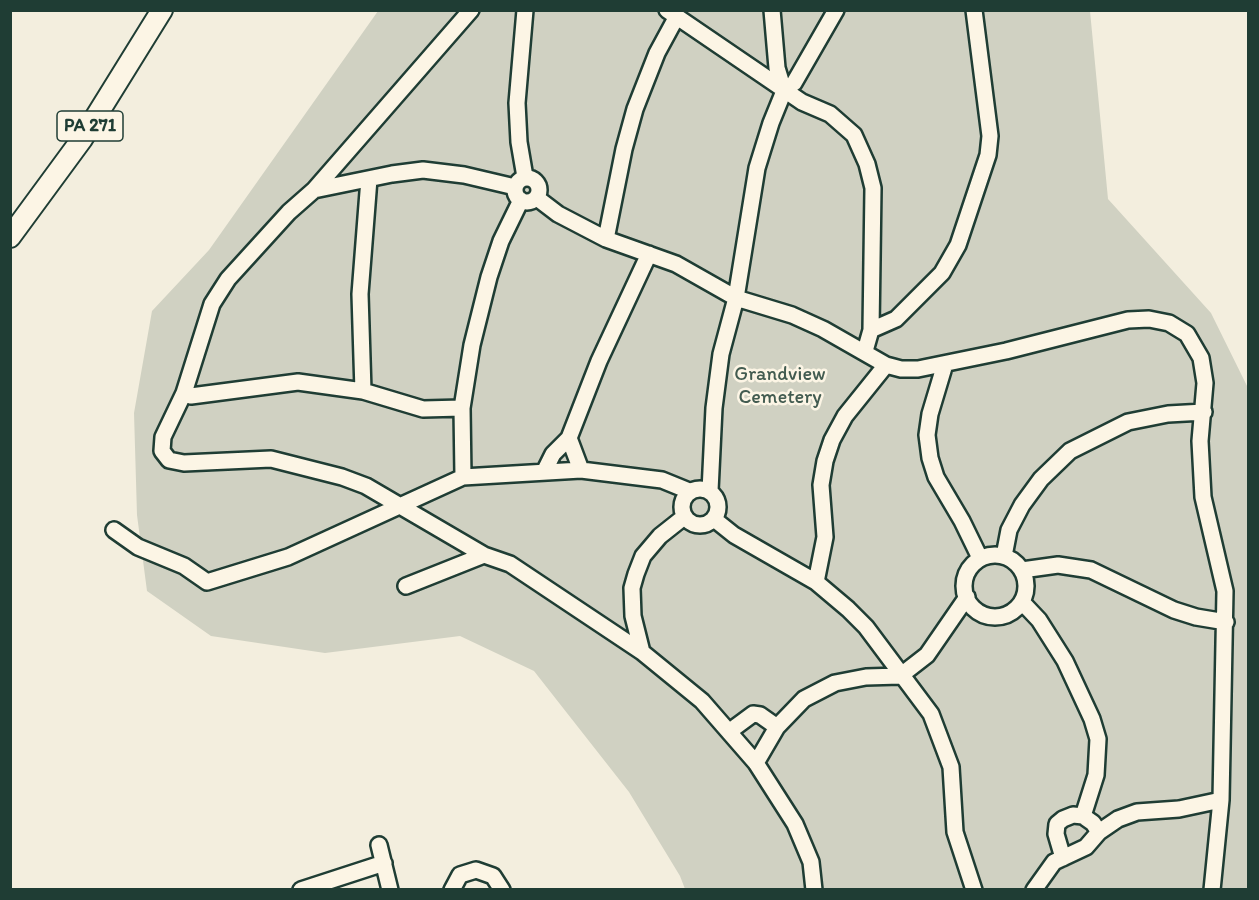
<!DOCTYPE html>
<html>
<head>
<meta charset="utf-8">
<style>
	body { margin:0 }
	#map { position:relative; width:1259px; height:900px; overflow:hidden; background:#f3eede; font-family:Itim,sans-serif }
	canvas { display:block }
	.frame { position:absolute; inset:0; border:12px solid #1f3d34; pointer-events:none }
</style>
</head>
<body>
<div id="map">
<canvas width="1259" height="900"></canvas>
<div class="frame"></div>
</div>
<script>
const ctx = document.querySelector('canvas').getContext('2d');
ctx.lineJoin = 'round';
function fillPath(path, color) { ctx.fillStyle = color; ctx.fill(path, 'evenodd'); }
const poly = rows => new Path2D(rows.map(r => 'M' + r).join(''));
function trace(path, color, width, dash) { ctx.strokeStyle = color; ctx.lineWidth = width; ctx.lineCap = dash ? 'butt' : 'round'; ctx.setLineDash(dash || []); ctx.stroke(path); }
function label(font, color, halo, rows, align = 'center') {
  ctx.font = font + ' Itim,sans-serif'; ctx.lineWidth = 5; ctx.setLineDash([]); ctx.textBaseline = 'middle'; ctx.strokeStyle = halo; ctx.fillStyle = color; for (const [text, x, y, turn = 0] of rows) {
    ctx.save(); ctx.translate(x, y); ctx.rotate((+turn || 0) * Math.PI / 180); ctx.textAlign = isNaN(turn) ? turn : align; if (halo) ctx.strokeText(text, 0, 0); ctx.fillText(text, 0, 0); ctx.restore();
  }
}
const green = poly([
	[378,11,1090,11,1108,199,1211,313,1248,388,1248,889,685,889,680,876,629,792,534,671,460,636,325,653,211,636,147,591,137,515,134,413,152,311,209,250]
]);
const minor = poly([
	[471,10,314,190,289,212,228,279,212,304,184,393,163,437,162,451,169,460,184,463,271,459,342,477,366,486,484,555,510,564,642,652,702,701,756,763,795,824,811,862,814,890],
	[525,10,517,103,519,142,525,177],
	[667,10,802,102,830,114,854,135,867,164,873,188,871,330,865,351],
	[772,10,777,68,784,91],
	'515 190a12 12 0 1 1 24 0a12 12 0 1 1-24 0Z',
	[314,190,392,174,423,170,464,175,515,187],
	[537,198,558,214,606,239,676,264,736,298,792,315,823,329,886,365,901,369,918,369,1006,351,1128,320,1149,319,1169,323,1187,334,1201,358,1205,383,1200,441,1203,497,1225,591,1221,800,1212,890],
	[606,239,624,149,635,109,657,53,676,18],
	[871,330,896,319,942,273,958,245,988,155,990,136,974,10],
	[945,364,930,414,927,435,930,458,936,477,962,521,980,558],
	[363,391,360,294,369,179],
	[184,393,191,396,298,382,363,391,423,409,462,408],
	[569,438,581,470],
	[545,470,553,454,569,438,599,361,649,254],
	[463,477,462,408,472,345,489,277,501,241,521,200],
	'682 507a18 18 0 1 1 36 0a18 18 0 1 1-36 0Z',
	[710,491,714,408,721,354,736,298,757,168,771,123,784,91,794,83,836,10],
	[714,519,734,535,816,582,848,609,866,627,931,714,951,767,955,832,974,890],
	[114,530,138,547,184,566,207,582,288,557,463,477,581,470,662,480,689,491],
	'964 586a31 31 0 1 1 62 0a31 31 0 1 1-62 0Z',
	[1004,556,1009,530,1022,505,1041,479,1070,451,1128,422,1168,414,1204,412],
	[1022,570,1058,565,1091,570,1174,610,1196,617,1226,622],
	[816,582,825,537,821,485,825,461,832,440,845,416,886,365],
	[406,586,484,555],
	[1022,602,1039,620,1065,661,1092,719,1098,739,1096,775,1083,816],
	[642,652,633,616,632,588,636,574,643,556,660,536,684,517],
	[730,731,753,714,760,715,777,727],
	[756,763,777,727,804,699,835,683,866,677,900,676,927,655,967,597],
	[379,845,390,890],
	[1063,858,1056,834,1057,824,1063,819,1073,815,1083,816,1093,823,1099,832],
	[301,890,384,863],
	[452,890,460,875,476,870,493,876,502,890],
	[1034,890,1054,862,1086,847,1099,832,1118,819,1137,812,1179,809,1221,800]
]);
const major = poly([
	[10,237,82,139,162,10]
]);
const shields = [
	[90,126,66]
];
const shieldNames = [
	["PA 271",90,126]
];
const parkNames = [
	["Grandview",780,375],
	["Cemetery",780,398]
];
fillPath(green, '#d0d1c2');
trace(minor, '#1f3d34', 20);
trace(major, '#1f3d34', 24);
trace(minor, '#fcf5e5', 15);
trace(major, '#fcf5e5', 20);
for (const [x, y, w] of shields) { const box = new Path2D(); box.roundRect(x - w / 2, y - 15, w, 30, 4.5); ctx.fillStyle = '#fcf5e5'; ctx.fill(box); trace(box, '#1f3d34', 1.5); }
label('bold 18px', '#1f3d34', null, shieldNames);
label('20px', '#425b50', '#fcf5e5', parkNames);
</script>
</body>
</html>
